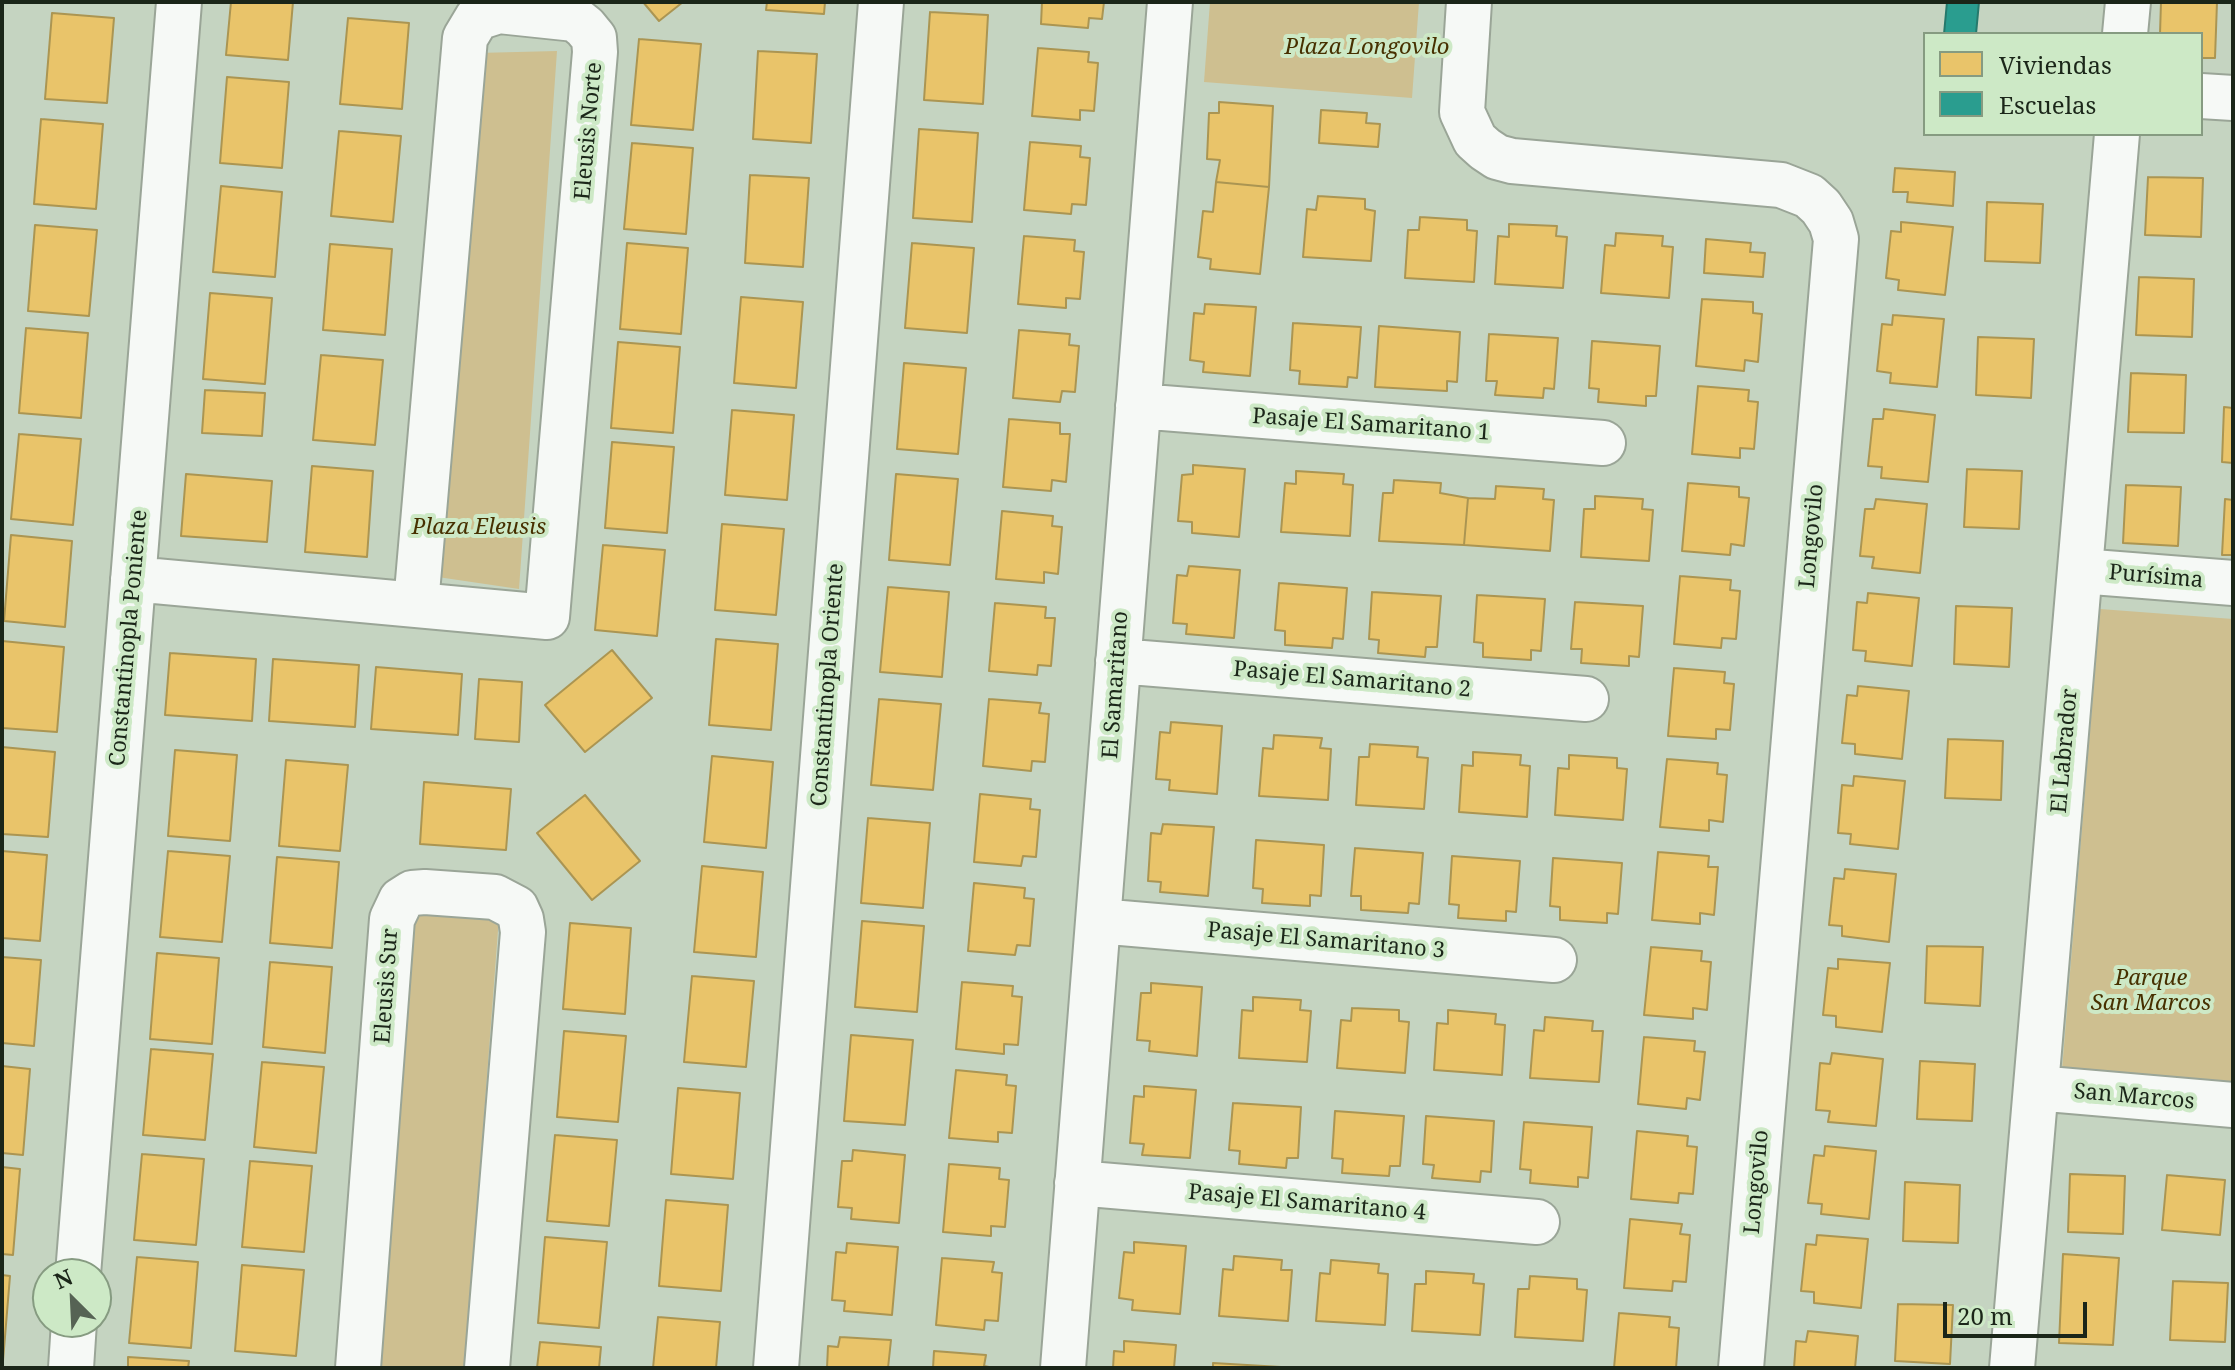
<!DOCTYPE html>
<html>
<head>
<meta charset="utf-8">
<style>
	body { margin:0 }
	#map { position:relative; width:2235px; height:1370px; overflow:hidden; background:#c5d4c1; font-family:"Noto Serif",serif }
	canvas { display:block }
	.frame { position:absolute; inset:0; border:4px solid #1b2619; pointer-events:none }
	.legend { position:absolute; left:1923px; top:32px; width:280px; height:104px; box-sizing:border-box; background:#cde9c6; border:2px solid #869b81; margin:0; padding:10px 14px; list-style:none; font-size:24px; color:#1b2619 }
	.legend li { display:flex; align-items:center; gap:16px; height:40px }
	.legend b { width:40px; border:2px solid #869b81 }
	.north { position:absolute; left:32px; top:1258px; width:80px; height:80px; box-sizing:border-box; background:#cde9c6; border:2px solid #869b81; border-radius:50%; rotate:336deg; font-size:22px; font-weight:700; line-height:32px; text-align:center; color:#1b2619 }
	.north::after { content:''; display:block; margin:auto; width:28px; height:36px; background:#566354; clip-path:polygon(50% 0,100% 100%,50% 72%,0 100%) }
	.scale { position:absolute; left:1943px; top:1302px; width:144px; height:36px; box-sizing:border-box; border:4px solid #1b2619; border-top:0; padding-left:10px; font-size:24px; line-height:28px; white-space:nowrap; color:#1b2619; -webkit-text-stroke:6px #cde9c6; paint-order:stroke }
</style>
</head>
<body>
<div id="map">
<canvas width="2235" height="1370"></canvas>
<div class="frame"></div>
<ul class="legend">
<li><b style="height:22px;background:#e9c46a"></b>Viviendas</li>
<li><b style="height:22px;background:#2a9d8f"></b>Escuelas</li>
</ul>
<div class="north">N</div>
<div class="scale">20 m</div>
</div>
<script>
const ctx = document.querySelector('canvas').getContext('2d');
ctx.lineJoin = 'round';
function fillPath(path, color) { ctx.fillStyle = color; ctx.fill(path, 'evenodd'); }
const poly = rows => new Path2D(rows.map(r => 'M' + r).join(''));
function trace(path, color, width, dash) { ctx.strokeStyle = color; ctx.lineWidth = width; ctx.lineCap = dash ? 'butt' : 'round'; ctx.setLineDash(dash || []); ctx.stroke(path); }
function label(font, color, halo, rows, align = 'center') {
  ctx.font = font + ' "Noto Serif",serif'; ctx.lineWidth = 8; ctx.setLineDash([]); ctx.textBaseline = 'middle'; ctx.strokeStyle = halo; ctx.fillStyle = color; for (const [text, x, y, turn = 0] of rows) {
    ctx.save(); ctx.translate(x, y); ctx.rotate((+turn || 0) * Math.PI / 180); ctx.textAlign = isNaN(turn) ? turn : align; if (halo) ctx.strokeText(text, 0, 0); ctx.fillText(text, 0, 0); ctx.restore();
  }
}
const green = poly([
	[1210,2,1419,2,1412,98,1204,82],
	[557,51,519,589,431,576,477,53],
	[2100,609,2233,619,2233,1084,2062,1070],
	[409,907,499,917,465,1368,377,1368]
]);
const homes = poly([
	[231,2,293,2,288,60,226,55,231,2],
	[643,2,683,2,659,21,643,2],
	[767,2,825,2,824,14,766,10,767,2],
	[1042,2,1104,2,1102,19,1089,18,1088,28,1041,24,1042,2],
	[2161,2,2217,2,2215,58,2201,58,2201,34,2160,34,2161,2],
	[930,12,988,15,983,104,924,100,930,12],
	[52,13,114,18,107,103,45,99,52,13],
	[348,18,409,23,402,109,340,104,348,18],
	[639,39,701,44,693,130,631,125,639,39],
	[1038,48,1089,52,1088,62,1098,63,1094,111,1080,110,1080,120,1032,116,1038,48],
	[758,51,817,54,811,143,753,139,758,51],
	[227,77,289,82,282,168,220,163,227,77],
	[1219,102,1273,106,1269,187,1216,182,1220,160,1207,159,1209,113,1219,113,1219,102],
	[1321,110,1367,113,1366,123,1380,124,1378,147,1319,143,1321,110],
	[41,119,103,124,96,209,34,204,41,119],
	[919,129,978,133,972,222,913,218,919,129],
	[339,131,401,136,393,222,331,216,339,131],
	[1030,142,1081,146,1080,157,1090,158,1086,205,1072,204,1071,214,1024,210,1030,142],
	[632,143,693,148,686,234,624,229,632,143],
	[1895,168,1955,172,1953,206,1907,202,1908,192,1893,192,1895,168],
	[750,175,809,178,803,267,745,263,750,175],
	[2148,177,2203,178,2201,237,2145,235,2148,177],
	[1216,182,1269,187,1260,274,1210,269,1211,259,1198,257,1203,211,1213,212,1216,182],
	[221,186,282,192,275,277,213,272,221,186],
	[1318,196,1365,199,1365,209,1375,211,1371,261,1303,257,1307,209,1316,210,1318,196],
	[1987,202,2043,204,2040,263,1985,261,1987,202],
	[1420,217,1467,220,1467,230,1477,231,1474,282,1405,278,1408,230,1419,230,1420,217],
	[1901,222,1953,227,1945,295,1898,290,1899,280,1886,278,1891,231,1901,232,1901,222],
	[1509,224,1557,226,1556,236,1567,237,1563,288,1495,284,1498,236,1509,237,1509,224],
	[35,225,97,230,89,316,28,311,35,225],
	[1616,233,1663,236,1662,246,1673,247,1669,298,1601,293,1605,245,1615,246,1616,233],
	[1024,236,1075,240,1074,251,1084,252,1080,299,1066,298,1066,308,1018,304,1024,236],
	[1706,239,1751,243,1750,252,1765,253,1763,277,1704,273,1706,239],
	[627,243,688,248,681,334,620,329,627,243],
	[912,243,974,248,967,333,905,328,912,243],
	[330,244,392,249,385,335,323,330,330,244],
	[2139,277,2194,279,2192,337,2136,335,2139,277],
	[210,293,272,298,265,384,203,379,210,293],
	[741,297,803,302,796,388,734,383,741,297],
	[1702,299,1753,302,1753,313,1762,314,1758,362,1745,360,1744,371,1696,366,1702,299],
	[1205,304,1256,307,1250,376,1203,372,1204,362,1190,360,1194,313,1204,314,1205,304],
	[1893,315,1944,319,1937,387,1890,383,1891,373,1877,371,1882,324,1892,325,1893,315],
	[1293,323,1361,327,1357,378,1348,377,1347,387,1299,384,1300,371,1290,370,1293,323],
	[1379,326,1460,332,1457,382,1447,381,1447,391,1375,387,1379,326],
	[26,328,88,333,81,418,19,413,26,328],
	[1019,330,1070,334,1069,345,1079,346,1075,392,1062,391,1060,402,1013,398,1019,330],
	[1489,334,1558,338,1554,389,1544,388,1543,398,1495,395,1497,381,1486,381,1489,334],
	[1978,337,2034,339,2031,398,1976,395,1978,337],
	[1592,341,1660,346,1656,396,1646,396,1646,406,1598,402,1599,389,1589,388,1592,341],
	[618,342,680,347,673,433,611,428,618,342],
	[321,355,383,360,375,445,313,440,321,355],
	[904,363,966,368,958,454,897,449,904,363],
	[2131,373,2186,375,2184,433,2128,432,2131,373],
	[1698,386,1749,390,1748,401,1758,402,1754,449,1740,448,1740,458,1692,454,1698,386],
	[205,390,265,393,262,436,202,433,205,390],
	[2224,407,2233,408,2233,463,2222,462,2224,407],
	[1884,409,1935,415,1928,482,1881,478,1882,467,1868,466,1873,419,1883,419,1884,409],
	[732,410,794,415,787,500,725,495,732,410],
	[1009,419,1060,423,1060,434,1070,434,1066,482,1052,480,1051,491,1003,487,1009,419],
	[19,434,81,439,73,525,11,519,19,434],
	[612,442,674,447,667,533,605,528,612,442],
	[1193,465,1245,469,1239,537,1192,533,1192,522,1178,521,1182,475,1193,474,1193,465],
	[312,466,373,471,367,557,305,552,312,466],
	[1967,469,2022,471,2019,529,1964,527,1967,469],
	[1296,471,1344,474,1343,484,1353,485,1350,536,1281,532,1285,483,1296,484,1296,471],
	[186,474,272,481,267,542,181,536,186,474],
	[896,474,958,479,950,565,889,560,896,474],
	[1394,480,1441,483,1440,493,1468,498,1464,545,1379,541,1383,493,1393,493,1394,480],
	[1688,483,1739,487,1739,497,1749,498,1744,546,1731,544,1730,555,1682,551,1688,483],
	[2126,485,2181,487,2178,546,2123,543,2126,485],
	[1496,486,1544,489,1543,499,1554,500,1550,551,1464,545,1468,498,1495,499,1496,486],
	[1595,496,1643,499,1642,509,1653,510,1649,561,1581,557,1584,509,1595,509,1595,496],
	[1876,499,1927,504,1920,573,1872,568,1874,557,1860,556,1865,509,1874,509,1876,499],
	[2225,499,2233,500,2233,555,2222,555,2225,499],
	[1002,511,1053,516,1052,526,1062,527,1058,574,1044,572,1044,583,996,579,1002,511],
	[722,524,784,529,776,615,715,610,722,524],
	[11,535,72,541,65,627,4,621,11,535],
	[603,545,665,550,657,636,595,630,603,545],
	[1189,566,1240,570,1234,638,1186,634,1187,624,1173,623,1177,575,1187,576,1189,566],
	[1680,576,1731,580,1730,590,1740,591,1736,639,1722,638,1721,648,1674,644,1680,576],
	[1279,583,1347,588,1343,639,1333,638,1332,648,1285,645,1285,631,1275,630,1279,583],
	[888,587,949,592,942,677,880,672,888,587],
	[1372,592,1441,596,1437,647,1426,647,1425,657,1378,653,1379,640,1369,639,1372,592],
	[1868,593,1919,598,1912,666,1865,661,1866,651,1853,650,1857,602,1867,603,1868,593],
	[1477,595,1545,599,1541,651,1531,650,1531,660,1483,657,1483,643,1474,642,1477,595],
	[1575,602,1643,606,1639,657,1629,656,1629,666,1581,663,1582,649,1571,649,1575,602],
	[995,603,1046,607,1045,618,1055,618,1051,666,1038,665,1037,675,989,671,995,603],
	[1956,606,2012,608,2009,667,1954,664,1956,606],
	[716,639,778,644,771,730,709,725,716,639],
	[2,641,64,647,57,732,2,728,2,641],
	[612,650,652,698,585,752,545,705,612,650],
	[170,653,256,659,252,721,165,715,170,653],
	[273,659,359,665,355,727,269,721,273,659],
	[376,667,462,674,458,735,371,729,376,667],
	[1674,668,1725,672,1724,683,1734,684,1730,730,1716,729,1716,739,1668,736,1674,668],
	[479,679,522,682,519,742,475,739,479,679],
	[1858,686,1909,691,1902,759,1855,754,1855,744,1842,743,1847,695,1857,696,1858,686],
	[879,699,941,704,933,790,871,785,879,699],
	[989,699,1041,703,1039,713,1049,714,1045,762,1032,761,1031,771,983,766,989,699],
	[1171,722,1222,726,1217,794,1169,790,1170,780,1156,779,1160,732,1170,733,1171,722],
	[1274,735,1322,738,1320,748,1331,749,1328,800,1259,796,1263,748,1273,749,1274,735],
	[1948,739,2003,741,2001,800,1945,798,1948,739],
	[1370,744,1418,747,1417,757,1428,758,1424,809,1356,805,1359,757,1369,757,1370,744],
	[2,747,55,752,48,837,2,834,2,747],
	[175,750,237,755,230,841,168,836,175,750],
	[1473,752,1521,755,1520,765,1530,766,1527,817,1459,812,1462,765,1473,766,1473,752],
	[1569,755,1617,758,1617,768,1627,769,1623,820,1555,815,1558,768,1569,769,1569,755],
	[712,756,773,762,766,848,704,842,712,756],
	[1667,759,1718,763,1717,774,1727,775,1723,822,1709,820,1709,831,1660,827,1667,759],
	[286,760,348,765,340,851,279,846,286,760],
	[1854,776,1905,781,1898,849,1850,844,1851,834,1838,833,1842,785,1853,786,1854,776],
	[424,782,511,789,506,850,420,844,424,782],
	[980,794,1031,799,1030,809,1040,810,1036,857,1023,856,1021,866,974,862,980,794],
	[585,795,640,861,592,900,537,833,585,795],
	[868,818,930,823,923,908,861,903,868,818],
	[1163,824,1214,827,1208,896,1160,892,1161,882,1148,881,1151,833,1161,834,1163,824],
	[1256,840,1324,845,1321,896,1310,895,1310,906,1262,903,1263,889,1253,888,1256,840],
	[1355,848,1423,853,1419,904,1409,903,1408,913,1361,910,1361,896,1351,896,1355,848],
	[2,851,47,855,40,941,2,938,2,851],
	[168,851,230,856,222,942,160,937,168,851],
	[1658,852,1709,856,1708,867,1718,867,1714,915,1700,913,1700,924,1652,920,1658,852],
	[1452,856,1520,861,1516,912,1506,911,1506,921,1458,918,1459,905,1449,904,1452,856],
	[277,857,339,862,332,948,270,943,277,857],
	[1553,858,1622,863,1618,914,1607,913,1607,923,1560,920,1560,907,1550,906,1553,858],
	[702,866,763,872,756,957,694,952,702,866],
	[1845,869,1896,874,1889,942,1842,936,1842,926,1829,925,1834,878,1844,879,1845,869],
	[974,883,1025,888,1024,898,1034,899,1030,946,1017,945,1015,955,968,951,974,883],
	[862,921,924,926,917,1012,855,1007,862,921],
	[570,923,631,928,625,1014,563,1009,570,923],
	[1927,946,1983,947,1980,1006,1925,1003,1927,946],
	[1651,947,1702,951,1701,961,1711,962,1707,1010,1693,1008,1693,1019,1644,1015,1651,947],
	[157,953,219,958,212,1044,150,1039,157,953],
	[2,957,41,960,34,1046,2,1043,2,957],
	[1838,959,1890,963,1882,1032,1836,1027,1836,1016,1823,1015,1828,968,1838,969,1838,959],
	[270,962,332,967,325,1053,263,1047,270,962],
	[692,976,754,981,746,1067,684,1062,692,976],
	[962,982,1013,986,1012,996,1022,997,1018,1045,1004,1044,1004,1054,956,1049,962,982],
	[1151,983,1202,987,1197,1056,1149,1051,1150,1041,1137,1040,1141,993,1151,993,1151,983],
	[1253,997,1301,1000,1300,1010,1311,1011,1307,1062,1239,1058,1242,1010,1253,1011,1253,997],
	[1352,1008,1399,1010,1399,1021,1409,1022,1405,1073,1337,1068,1341,1020,1351,1021,1352,1008],
	[1448,1010,1496,1014,1495,1024,1505,1025,1502,1075,1434,1070,1437,1023,1448,1024,1448,1010],
	[1545,1017,1593,1021,1592,1031,1603,1031,1599,1082,1530,1078,1534,1030,1544,1031,1545,1017],
	[564,1031,626,1036,618,1122,557,1117,564,1031],
	[851,1035,913,1040,905,1125,844,1121,851,1035],
	[1644,1037,1695,1041,1694,1051,1705,1052,1700,1100,1687,1098,1686,1109,1638,1104,1644,1037],
	[151,1049,213,1054,205,1140,143,1135,151,1049],
	[1832,1053,1883,1059,1876,1126,1828,1122,1830,1111,1816,1110,1820,1063,1830,1064,1832,1053],
	[1920,1061,1975,1064,1972,1121,1917,1119,1920,1061],
	[262,1062,324,1067,316,1153,254,1147,262,1062],
	[2,1066,30,1069,23,1155,2,1153,2,1066],
	[956,1070,1007,1075,1006,1085,1016,1086,1012,1133,998,1132,998,1142,949,1138,956,1070],
	[1144,1086,1196,1090,1190,1158,1142,1155,1144,1144,1130,1143,1134,1096,1144,1097,1144,1086],
	[678,1088,740,1093,733,1179,671,1174,678,1088],
	[1233,1103,1301,1107,1298,1158,1287,1158,1286,1168,1239,1164,1240,1151,1229,1150,1233,1103],
	[1335,1111,1404,1116,1400,1166,1390,1166,1389,1176,1342,1173,1343,1159,1332,1158,1335,1111],
	[1426,1116,1494,1121,1491,1172,1481,1171,1480,1182,1432,1178,1434,1165,1423,1164,1426,1116],
	[1524,1122,1592,1127,1588,1178,1578,1177,1578,1187,1530,1183,1531,1170,1520,1169,1524,1122],
	[1637,1131,1688,1136,1687,1146,1697,1147,1693,1194,1679,1193,1678,1203,1631,1199,1637,1131],
	[555,1135,617,1140,609,1226,547,1221,555,1135],
	[1825,1146,1876,1151,1869,1219,1821,1214,1822,1204,1808,1203,1814,1155,1824,1156,1825,1146],
	[853,1150,905,1155,899,1223,851,1219,852,1208,838,1207,842,1161,852,1161,853,1150],
	[142,1154,204,1159,196,1245,134,1240,142,1154],
	[250,1161,312,1166,304,1252,242,1247,250,1161],
	[949,1164,1000,1168,999,1179,1009,1180,1005,1227,991,1226,991,1236,943,1232,949,1164],
	[2,1167,20,1169,13,1255,2,1254,2,1167],
	[2070,1174,2125,1176,2123,1234,2068,1232,2070,1174],
	[2167,1175,2225,1180,2220,1235,2162,1230,2167,1175],
	[1905,1182,1960,1185,1958,1243,1903,1241,1905,1182],
	[666,1200,728,1205,721,1291,659,1286,666,1200],
	[1630,1219,1682,1224,1680,1234,1690,1235,1686,1282,1673,1281,1672,1291,1624,1288,1630,1219],
	[1817,1235,1868,1239,1861,1308,1814,1303,1814,1292,1801,1291,1806,1244,1816,1245,1817,1235],
	[545,1237,607,1242,599,1328,538,1323,545,1237],
	[1134,1242,1186,1246,1180,1314,1132,1310,1133,1300,1119,1298,1124,1252,1134,1253,1134,1242],
	[847,1243,898,1247,892,1315,844,1311,845,1301,832,1300,836,1252,846,1253,847,1243],
	[2063,1254,2119,1258,2113,1345,2059,1343,2063,1254],
	[1234,1256,1282,1260,1281,1270,1292,1270,1288,1321,1219,1316,1223,1269,1233,1270,1234,1256],
	[137,1257,198,1262,191,1348,129,1343,137,1257],
	[942,1258,994,1262,992,1272,1002,1273,998,1321,985,1320,984,1330,936,1325,942,1258],
	[1331,1260,1379,1264,1378,1273,1388,1274,1385,1325,1316,1321,1320,1273,1330,1274,1331,1260],
	[242,1265,304,1270,296,1356,235,1351,242,1265],
	[1426,1271,1474,1274,1473,1283,1484,1284,1480,1335,1412,1331,1415,1284,1426,1284,1426,1271],
	[2,1275,10,1276,3,1361,2,1361,2,1275],
	[1530,1276,1577,1279,1577,1289,1587,1290,1583,1341,1515,1337,1518,1289,1529,1289,1530,1276],
	[2173,1281,2228,1283,2225,1342,2170,1340,2173,1281],
	[1898,1304,1953,1305,1950,1364,1895,1361,1898,1304],
	[1619,1313,1670,1317,1669,1327,1679,1328,1676,1368,1614,1368,1619,1313],
	[658,1317,720,1322,716,1368,653,1368,658,1317],
	[1808,1331,1858,1336,1855,1368,1794,1368,1796,1341,1806,1342,1808,1331],
	[840,1337,891,1340,888,1368,827,1368,828,1346,838,1347,840,1337],
	[1124,1341,1176,1345,1174,1368,1113,1368,1114,1351,1124,1352,1124,1341],
	[540,1342,601,1347,599,1368,537,1368,540,1342],
	[934,1351,986,1355,984,1366,994,1368,933,1368,934,1351],
	[128,1357,189,1361,188,1368,128,1368,128,1357],
	[1213,1363,1281,1367,1213,1368,1213,1363]
]);
const schools = poly([
	[1947,2,1979,2,1976,34,1944,34,1947,2]
]);
const street = poly([
	[1469,2,1462,112,1475,140,1485,149,1497,157,1512,161,1781,185,1809,196,1821,207,1831,222,1836,239,1741,1368],
	[2125,34,2128,2],
	[2201,96,2233,98],
	[1138,406,1603,443],
	[2080,571,2233,583],
	[133,579,547,617,595,52,594,38,585,27,575,19,499,11,477,18,465,38,416,604],
	[1118,661,1586,699],
	[1098,921,1554,960],
	[2036,1088,2233,1105],
	[1077,1183,1537,1222],
	[78,1274,179,2],
	[71,1368,74,1322],
	[358,1368,392,919,401,900,412,893,425,892,495,897,516,908,521,919,523,932,487,1368],
	[776,1368,881,2],
	[1063,1368,1170,2],
	[2012,1368,2117,134]
]);
const parkNames = [
	["Plaza Longovilo",1367,48],
	["Plaza Eleusis",479,528],
	["Parque",2151,979],
	["San Marcos",2151,1004]
];
const streetNames = [
	["Eleusis Norte",589,131,-85],
	["Pasaje El Samaritano 1",1371,425,4],
	["Longovilo",1812,536,-85],
	["Purísima",2156,577,5],
	["Constantinopla Poniente",129,638,-85],
	["Pasaje El Samaritano 2",1352,680,5],
	["Constantinopla Oriente",828,685,-86],
	["El Samaritano",1116,685,-86],
	["El Labrador",2065,751,-85],
	["Pasaje El Samaritano 3",1326,941,5],
	["Eleusis Sur",387,986,-86],
	["San Marcos",2134,1097,5],
	["Longovilo",1757,1182,-85],
	["Pasaje El Samaritano 4",1307,1203,5]
];
fillPath(green, '#cebf90');
fillPath(homes, '#e9c46a');
trace(homes, '#ab9552', 2);
fillPath(schools, '#2a9d8f');
trace(schools, '#26796c', 2);
trace(street, '#9aa597', 48);
trace(street, '#f6f9f6', 44);
label('italic 22px', '#473000', '#cde9c6', parkNames);
label('22px', '#1b2619', '#cde9c6', streetNames);
</script>
</body>
</html>
